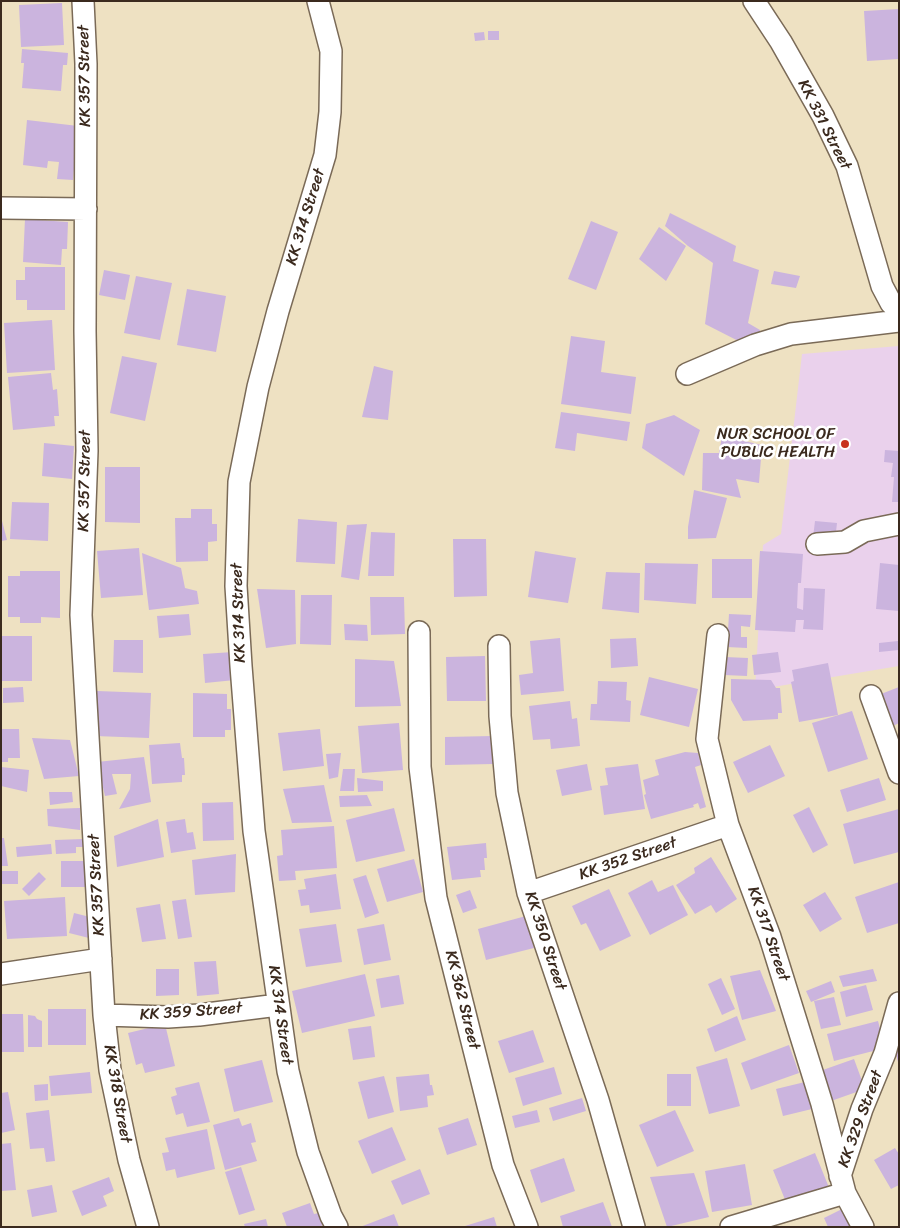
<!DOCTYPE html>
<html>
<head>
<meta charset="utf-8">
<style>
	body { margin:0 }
	#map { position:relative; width:900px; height:1228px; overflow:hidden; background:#eee1c2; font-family:Sriracha,sans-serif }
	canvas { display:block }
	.frame { position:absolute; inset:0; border:2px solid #3b2a1e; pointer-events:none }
</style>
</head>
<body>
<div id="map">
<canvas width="900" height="1228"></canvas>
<div class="frame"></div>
</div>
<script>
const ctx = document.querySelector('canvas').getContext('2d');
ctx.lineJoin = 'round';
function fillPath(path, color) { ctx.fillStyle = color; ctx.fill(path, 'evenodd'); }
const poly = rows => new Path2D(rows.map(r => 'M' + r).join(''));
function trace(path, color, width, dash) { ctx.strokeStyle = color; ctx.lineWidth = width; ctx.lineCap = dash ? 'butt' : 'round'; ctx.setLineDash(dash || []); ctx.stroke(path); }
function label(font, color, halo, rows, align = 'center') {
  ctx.font = font + ' Sriracha,sans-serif'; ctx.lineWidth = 5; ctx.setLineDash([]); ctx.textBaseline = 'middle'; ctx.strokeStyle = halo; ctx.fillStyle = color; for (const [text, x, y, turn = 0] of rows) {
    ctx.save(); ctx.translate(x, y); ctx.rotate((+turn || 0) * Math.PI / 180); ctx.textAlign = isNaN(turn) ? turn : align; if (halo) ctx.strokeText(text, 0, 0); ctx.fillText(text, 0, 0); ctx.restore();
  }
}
const built = poly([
	[899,346,899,666,755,690,763,545,781,534,802,354]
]);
const building = poly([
	[62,3,64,45,21,47,19,5],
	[899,9,899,59,867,61,864,11],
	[488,31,499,31,499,40,488,40],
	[484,32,485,40,475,41,474,33],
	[22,49,68,53,67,65,63,65,61,91,22,88,24,63,21,63],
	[27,120,78,126,73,180,57,179,59,162,48,161,47,168,23,165],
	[670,213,736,246,733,261,759,270,748,323,760,330,758,351,705,324,713,263,688,246,665,226],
	[25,219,68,222,67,249,62,249,61,265,23,262],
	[591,221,618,232,596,290,568,279],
	[659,227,686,246,666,281,639,259],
	[25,267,65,267,65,310,27,310,27,300,16,300,16,280,25,280],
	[104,270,130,275,125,300,99,295],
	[774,271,800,276,796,288,771,284],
	[136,276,172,283,160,340,124,333],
	[187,289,226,296,216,352,177,345],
	[52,320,55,370,7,373,4,323],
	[571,336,605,341,601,372,636,377,631,414,561,404],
	[122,356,157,363,145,421,110,413],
	[374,366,393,371,388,420,362,417],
	[51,373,53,390,57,389,59,416,54,416,55,426,13,430,8,377],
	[561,412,630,422,627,441,577,433,575,451,555,448],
	[674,415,700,430,684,476,642,448,646,424],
	[722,436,762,445,759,483,736,479,741,498,702,490,703,453,719,453],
	[44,443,74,446,72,479,42,476],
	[885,450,899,451,899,502,892,502,894,477,891,477,893,463,884,462],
	[105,467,140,467,140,523,105,522],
	[694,490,727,498,716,538,688,539,688,527],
	[12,502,49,503,48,541,10,539],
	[191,509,212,509,212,524,217,524,217,541,208,542,208,561,176,562,175,518,191,518],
	[1,517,7,540,1,541],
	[298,519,337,522,335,564,296,562],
	[815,521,837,523,835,541,813,538],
	[367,524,359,580,341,577,347,525],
	[371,532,395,533,394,576,368,576],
	[453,539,486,539,487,596,454,597],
	[139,548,143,595,101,598,97,551],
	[535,551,576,558,568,603,528,597],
	[760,551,803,554,801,583,798,583,797,608,803,610,804,588,825,589,823,630,803,629,804,620,796,620,795,632,755,630],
	[142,553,181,568,185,588,197,591,199,604,149,610],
	[712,559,752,559,752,598,712,598],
	[645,563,698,564,696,604,644,600],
	[880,563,899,565,899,611,876,609],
	[20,571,60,571,60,618,41,617,41,623,20,623,20,617,8,617,8,576,20,576],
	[606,572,640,573,639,613,602,609],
	[257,589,295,590,296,644,266,648],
	[301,595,332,595,331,645,300,644],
	[370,597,404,597,405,634,371,635],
	[189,614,191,635,159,638,157,616],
	[729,614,751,615,750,627,741,626,741,637,747,637,747,648,727,647],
	[344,624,367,625,368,641,345,640],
	[1,636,32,636,32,681,1,681],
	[560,638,564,691,521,695,519,675,533,673,530,641],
	[636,638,638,666,611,668,610,639],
	[114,640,143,640,143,673,113,672],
	[898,641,899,650,879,652,879,643],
	[233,652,235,680,205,683,203,654],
	[778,652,781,672,754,675,752,655],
	[485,656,486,701,447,701,446,657],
	[725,657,748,658,747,676,724,675],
	[355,659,394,661,401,706,355,707],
	[828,663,838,715,799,722,791,682,794,681,792,670],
	[649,677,698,689,689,727,640,715],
	[731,679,771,680,776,688,780,688,782,713,778,713,778,719,743,721,731,700],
	[598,681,627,682,626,700,631,701,630,722,590,720,591,704,597,704],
	[23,687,24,702,3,703,3,688],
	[899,687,899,723,893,726,881,694],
	[97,691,151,693,149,738,95,736],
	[193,693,227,694,227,709,231,709,231,730,225,730,225,737,193,737],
	[570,701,572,719,577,718,580,746,551,749,550,739,533,740,529,706],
	[852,711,868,759,828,772,812,723],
	[399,723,403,770,362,773,358,726],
	[1,729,19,729,20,758,8,758,8,762,1,762],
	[320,729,324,766,283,771,278,733],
	[492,736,493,764,445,765,445,737],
	[32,738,70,740,79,776,44,779],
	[180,743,182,758,184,758,185,775,182,775,182,782,152,784,149,745],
	[770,745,785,776,748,793,733,762],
	[685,752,698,753,701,765,695,767,706,807,700,809,698,803,693,805,694,807,651,819,644,795,646,794,643,780,659,775,655,760],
	[341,753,338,777,329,779,326,754],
	[144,757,151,802,119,809,130,789,131,774,112,774,117,794,105,796,97,762],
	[587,764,592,790,562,796,556,770],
	[638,764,645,809,604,815,600,786,608,785,605,768],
	[1,767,29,770,27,792,1,786],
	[343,769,355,769,354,791,340,791],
	[357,778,383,781,383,791,358,792],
	[879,778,886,800,847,812,840,790],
	[324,785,332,822,292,823,283,789],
	[49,792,72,792,73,802,50,805],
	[367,795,372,806,340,807,339,796],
	[233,802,234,840,203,841,202,803],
	[809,807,828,845,813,853,793,815],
	[80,808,80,830,48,826,47,809],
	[394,808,405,851,356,862,346,820],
	[899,809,899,852,854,864,843,824],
	[158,819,164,857,117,867,114,836],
	[185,819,187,833,193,832,196,849,171,853,166,822],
	[334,826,337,868,295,871,296,880,279,881,277,856,283,855,281,830],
	[1,838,4,838,8,866,1,866],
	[83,839,83,847,76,847,76,853,56,854,55,840],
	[486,843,487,858,484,858,485,870,480,870,481,877,452,880,447,847],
	[51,844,52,854,17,857,16,847],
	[236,854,235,892,195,895,192,860],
	[711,857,737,899,716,913,711,905,695,914,676,885,695,873,694,868],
	[414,859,423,892,387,902,377,869],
	[61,861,95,861,95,887,61,887],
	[1,871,18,871,18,884,1,884],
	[39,872,46,879,29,896,22,889],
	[336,874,341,909,310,913,309,905,301,906,298,890,306,889,304,879],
	[366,875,379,913,365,918,353,879],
	[652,880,658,892,673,885,688,915,650,935,628,893],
	[899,882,899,923,867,933,855,897],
	[609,889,631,936,600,951,586,923,581,925,572,906],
	[470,890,477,908,463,913,456,895],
	[825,892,842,919,820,932,803,905],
	[65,897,67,936,7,939,4,901],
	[186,899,192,937,178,939,172,901],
	[160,904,166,939,142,942,136,908],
	[74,913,98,919,93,939,69,933],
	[526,916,534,948,486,960,478,929],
	[336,924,342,962,306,967,299,929],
	[384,924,391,960,364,965,357,929],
	[216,961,219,994,197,996,194,962],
	[156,969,179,969,179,995,156,996],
	[873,969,877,981,843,987,839,976],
	[760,970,776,1011,742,1020,730,976],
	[365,974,375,1016,302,1033,292,991],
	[399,975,404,1004,381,1008,376,979],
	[721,978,735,1009,722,1015,708,984],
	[831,981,835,992,811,1002,806,991],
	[866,985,873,1010,846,1017,840,992],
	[834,997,841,1025,821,1029,814,1001],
	[48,1009,86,1009,86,1045,48,1045],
	[1,1014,23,1014,24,1052,1,1052],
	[28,1015,35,1016,37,1019,42,1021,42,1047,28,1047],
	[737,1016,746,1040,715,1052,707,1029],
	[878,1021,885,1048,834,1061,827,1034],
	[165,1024,175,1066,145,1073,142,1063,136,1065,128,1033],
	[371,1026,375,1057,353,1060,348,1029],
	[533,1030,544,1062,509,1073,498,1041],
	[789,1045,799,1073,751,1090,741,1063],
	[899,1046,899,1062,898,1062,894,1047],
	[727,1058,740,1106,709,1114,696,1067],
	[854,1059,865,1089,831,1101,820,1071],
	[262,1060,273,1102,234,1112,224,1069],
	[554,1067,562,1094,523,1106,515,1078],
	[90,1072,92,1093,51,1096,49,1076],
	[429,1074,430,1085,432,1085,434,1095,427,1096,428,1107,400,1111,396,1077],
	[667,1074,691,1074,691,1106,667,1106],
	[384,1076,394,1112,368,1119,358,1082],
	[199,1082,210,1122,187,1127,183,1113,176,1115,171,1097,177,1095,175,1088],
	[805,1082,812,1109,783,1116,776,1089],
	[48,1084,48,1100,35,1101,34,1085],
	[8,1092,15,1130,1,1133,1,1093],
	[582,1098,586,1111,553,1121,549,1108],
	[49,1110,55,1161,46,1162,44,1148,30,1149,26,1113],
	[537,1110,540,1122,515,1128,512,1116],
	[675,1110,694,1151,657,1167,639,1125],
	[239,1118,242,1126,251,1123,256,1142,251,1143,257,1161,225,1170,213,1125],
	[468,1118,477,1145,447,1155,438,1128],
	[392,1127,406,1160,372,1174,358,1141],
	[207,1129,215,1169,177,1178,175,1169,166,1171,162,1153,169,1152,165,1138],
	[11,1143,16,1190,1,1191,1,1144],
	[895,1148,899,1154,899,1185,891,1189,874,1160],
	[815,1153,830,1190,788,1207,773,1170],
	[564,1158,575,1191,541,1203,530,1170],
	[745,1164,752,1205,712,1212,705,1171],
	[241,1167,255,1210,239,1215,225,1172],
	[420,1169,430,1194,402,1205,391,1181],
	[694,1173,709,1217,667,1227,650,1177],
	[109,1177,114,1191,103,1196,107,1206,82,1216,72,1191],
	[52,1185,57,1212,32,1217,27,1190],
	[603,1202,612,1227,563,1227,560,1216],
	[310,1203,314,1214,319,1213,323,1225,319,1227,287,1227,282,1213],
	[842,1209,850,1227,828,1227,824,1218],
	[394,1214,399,1227,360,1227],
	[494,1217,497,1227,465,1227,465,1226],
	[266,1219,268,1227,245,1227,244,1224]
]);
const minor = poly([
	[83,1,86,64,85,331,87,451,81,615,104,1015,110,1070,129,1160,148,1227],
	[318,1,331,51,330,112,325,155,278,311,258,387,239,482,236,586,241,666,254,831,288,1071,308,1152,331,1216,337,1227],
	[754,1,781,42,823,116,847,166,882,286,891,303,899,311],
	[1,208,86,209],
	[687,374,755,345,791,334,899,321],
	[817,544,845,542,864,531,899,524],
	[419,632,420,767,436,898,503,1165,527,1227],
	[718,635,707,739,728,825,770,937,822,1104,845,1193,863,1227],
	[499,646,500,716,507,793,528,893,598,1100,634,1227],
	[871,696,899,773],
	[528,893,728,825],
	[1,974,101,959],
	[104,1015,168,1017,199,1015,278,1005],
	[840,1176,862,1109,885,1053,899,1003],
	[731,1227,845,1193]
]);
const markers = [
	[845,444,5,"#c8321e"]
];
const streetNames = [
	["KK 357 Street",85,76,-91],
	["KK 331 Street",824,125,63],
	["KK 314 Street",306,217,-73],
	["KK 357 Street",85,481,-89],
	["KK 314 Street",239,613,-92],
	["KK 352 Street",628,859,-19],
	["KK 357 Street",97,885,-93],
	["KK 317 Street",768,934,71],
	["KK 350 Street",545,941,72],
	["KK 362 Street",462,1000,76],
	["KK 359 Street",191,1012,-4],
	["KK 314 Street",280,1015,82],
	["KK 318 Street",117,1094,80],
	["KK 329 Street",861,1119,-70]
];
const poiNames = [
	["NUR SCHOOL OF",835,435],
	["PUBLIC HEALTH",835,453]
];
fillPath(built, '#ead1ec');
fillPath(building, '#cbb4de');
trace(minor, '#7a6a57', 24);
trace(minor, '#fff', 21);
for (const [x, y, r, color] of markers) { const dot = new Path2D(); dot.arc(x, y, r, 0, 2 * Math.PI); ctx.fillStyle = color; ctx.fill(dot); trace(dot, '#fff', 2); }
label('16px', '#3b2a1e', '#fff', streetNames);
label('16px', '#3b2a1e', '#fff', poiNames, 'right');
</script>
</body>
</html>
